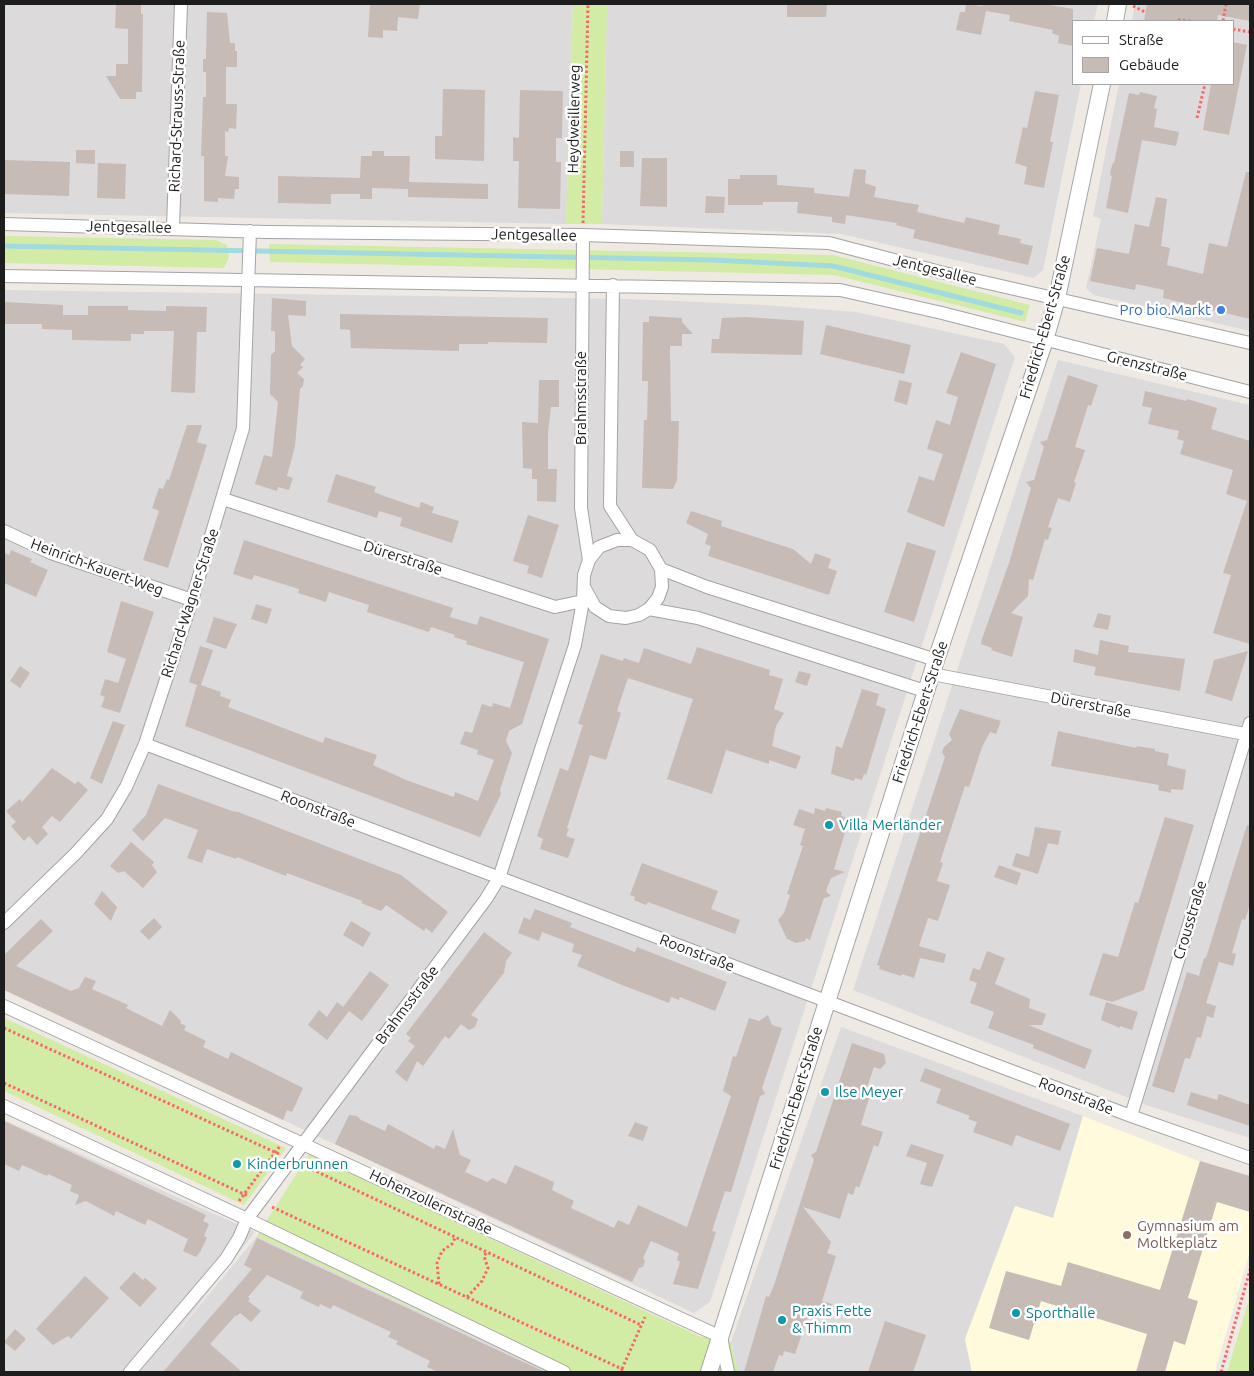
<!DOCTYPE html>
<html>
<head>
<meta charset="utf-8">
<style>
	body { margin:0 }
	#map { position:relative; width:1254px; height:1376px; overflow:hidden; background:#efe9e3; font-family:Ubuntu,sans-serif }
	canvas { display:block }
	.frame { position:absolute; inset:0; border:5px solid #1d1d1d; pointer-events:none }
	.legend { position:absolute; left:1072px; top:20px; width:162px; height:65px; box-sizing:border-box; background:#fff; border:1px solid #a5a5a5; margin:0; padding:6px 9px; list-style:none; font-size:15px; color:#1d1d1d }
	.legend li { display:flex; align-items:center; gap:10px; height:25px }
	.legend b { width:25px; border:1px solid #a5a5a5 }
</style>
</head>
<body>
<div id="map">
<canvas width="1254" height="1376"></canvas>
<div class="frame"></div>
<ul class="legend">
<li><b style="height:6px;background:#fff"></b>Straße</li>
<li><b style="height:14px;background:#c7bbb6"></b>Gebäude</li>
</ul>
</div>
<script>
const ctx = document.querySelector('canvas').getContext('2d');
ctx.lineJoin = 'round';
function fillPath(path, color) { ctx.fillStyle = color; ctx.fill(path, 'evenodd'); }
const poly = rows => new Path2D(rows.map(r => 'M' + r).join(''));
function trace(path, color, width, dash) { ctx.strokeStyle = color; ctx.lineWidth = width; ctx.lineCap = dash ? 'butt' : 'round'; ctx.setLineDash(dash || []); ctx.stroke(path); }
function label(font, color, halo, rows, align = 'center') {
  ctx.font = font + ' Ubuntu,sans-serif'; ctx.lineWidth = 5; ctx.setLineDash([]); ctx.textBaseline = 'middle'; ctx.strokeStyle = halo; ctx.fillStyle = color; for (const [text, x, y, turn = 0] of rows) {
    ctx.save(); ctx.translate(x, y); ctx.rotate((+turn || 0) * Math.PI / 180); ctx.textAlign = isNaN(turn) ? turn : align; if (halo) ctx.strokeText(text, 0, 0); ctx.fillText(text, 0, 0); ctx.restore();
  }
}
const residential = poly([
	[4,4,573,4,566,224,4,213],
	[607,4,1098,4,1094,21,1073,21,1073,84,1081,84,1043,270,1034,278,841,234,602,224],
	[1135,4,1250,4,1250,331,1094,295,1086,288,1101,219,1093,216,1119,84,1233,84,1233,21,1132,21],
	[4,290,630,299,765,305,856,312,1004,344,1015,357,710,1302,694,1313,4,989],
	[1058,360,1250,405,1250,1138,1149,1106,853,990],
	[841,1027,1083,1116,1053,1218,1015,1206,965,1339,972,1372,738,1372,731,1342],
	[4,1120,255,1232,165,1348,257,1236,552,1372,4,1372]
]);
const education = poly([
	[1083,1116,1201,1162,1250,1177,1250,1251,1215,1372,972,1372,965,1339,1015,1206,1053,1218]
]);
const grass = poly([
	[573,4,607,4,602,224,566,224],
	[4,236,216,240,227,245,229,257,224,268,4,263],
	[269,244,833,255,1030,305,1025,322,834,275,270,262],
	[4,1018,286,1148,244,1205,4,1091],
	[309,1154,699,1336,731,1342,738,1372,552,1372,257,1236],
	[1250,1296,1250,1372,1227,1372]
]);
const stream = poly([
	[4,246,712,260,833,266,1021,313]
]);
const building = poly([
	[116,4,141,4,141,14,143,14,142,92,136,92,136,99,120,99,106,76,116,76,116,64,128,64,128,29,115,28],
	[370,4,420,4,418,19,398,17,397,31,383,30,383,38,368,37],
	[787,4,827,4,826,17,787,17],
	[966,4,983,6,983,4,1044,4,1073,9,1073,46,1058,43,1059,36,1052,33,1053,30,1009,21,1010,15,986,11,981,35,956,30,960,12,965,12],
	[1147,4,1250,4,1250,21,1218,15,1217,21,1144,21],
	[207,12,227,13,230,43,235,43,235,51,237,51,237,67,226,67,226,104,237,104,236,129,229,128,228,132,225,131,225,156,228,156,225,176,239,177,239,189,235,189,234,199,218,198,218,202,204,201,204,156,201,156,203,97,206,97,206,72,203,72,203,59,206,59],
	[1233,42,1247,45,1229,135,1203,130,1211,84,1233,84],
	[443,89,485,90,484,161,435,159,435,136,442,136],
	[520,90,563,91,562,138,556,138,556,162,561,162,560,209,518,208,519,161,513,161,513,137,519,138],
	[1035,91,1059,95,1050,142,1053,142,1044,188,1024,184,1027,167,1015,163,1023,127,1027,128],
	[1140,92,1157,96,1154,108,1157,109,1154,127,1179,132,1176,146,1142,140,1128,213,1106,208,1112,176,1110,175,1111,169,1113,163,1114,163,1129,93,1139,95],
	[76,150,95,150,95,164,76,163],
	[372,151,384,151,384,156,410,156,409,182,488,184,488,199,408,197,408,189,372,188,372,199,360,199,360,194,331,194,331,204,278,203,278,176,360,178,361,156,372,156],
	[620,151,634,151,634,167,620,167],
	[642,158,667,158,667,207,640,206],
	[4,160,70,162,69,196,4,194],
	[98,163,126,164,125,199,97,198],
	[854,169,866,170,865,183,876,187,874,197,919,205,917,212,964,223,966,217,1000,225,998,234,1021,239,1020,243,1033,246,1028,265,913,238,915,230,896,225,897,223,846,215,845,224,832,222,832,217,797,213,798,202,763,202,763,205,728,205,728,179,740,179,740,175,777,175,777,185,814,188,814,193,849,197],
	[1246,172,1250,172,1250,319,1163,298,1164,290,1136,284,1135,290,1090,281,1097,248,1129,254,1135,224,1149,227,1156,197,1167,199,1161,246,1170,248,1167,265,1203,274,1209,243,1227,247],
	[706,196,725,197,724,213,705,213],
	[272,298,306,301,306,316,288,315,292,346,305,359,300,365,303,367,297,373,304,379,303,386,300,389,295,446,287,476,293,478,289,490,278,487,277,491,255,484,264,455,272,457,278,402,270,394,271,355,275,351,275,331,271,331],
	[4,302,63,305,63,315,88,315,88,306,128,306,128,310,166,311,166,306,207,307,206,332,197,332,195,393,171,392,174,331,144,331,144,334,131,334,131,341,72,340,72,330,42,329,42,324,5,324],
	[340,314,548,318,547,343,488,342,488,344,459,344,459,351,351,348,350,330,340,329],
	[649,316,682,318,682,322,693,334,682,334,682,346,670,346,671,421,679,421,677,480,673,489,642,488,644,420,647,420,648,381,642,381,643,322,649,322],
	[746,317,804,321,802,355,711,353,712,339,719,339,722,318],
	[826,325,911,345,904,374,820,354],
	[961,352,996,364,944,527,907,512,919,476,934,481,943,454,927,449,936,420,950,425,958,397,946,393],
	[1068,375,1098,385,1091,406,1088,405,1075,447,1085,450,1074,482,1076,483,1070,502,1058,498,1048,527,1052,528,1048,540,1045,539,1033,580,1029,579,1028,596,1011,613,1023,617,1012,657,991,650,992,648,981,644,982,639,1009,563,1031,488,1026,482,1034,480,1044,447,1040,442,1047,440],
	[539,380,559,380,559,407,551,407,548,433,548,469,557,469,556,502,537,501,537,479,532,479,532,469,523,468,522,422,538,423],
	[899,380,912,383,907,405,894,401],
	[1145,391,1186,401,1187,399,1217,408,1211,429,1250,441,1250,644,1213,633,1231,575,1223,573,1247,501,1226,494,1233,470,1180,454,1184,441,1177,439,1179,431,1148,424,1152,408,1142,406],
	[187,425,202,425,197,442,207,445,168,568,143,560,159,511,152,508,159,488,163,489,167,479,169,480],
	[336,474,376,487,374,492,384,496,419,508,421,502,434,507,432,513,459,521,452,543,400,526,402,518,379,511,377,518,327,502],
	[691,511,722,521,721,526,793,549,811,564,815,553,831,559,828,568,837,571,829,595,708,556,711,546,705,544,708,534,686,523],
	[528,515,559,525,542,578,527,573,529,566,513,561],
	[244,540,453,608,450,617,477,625,480,616,549,639,522,724,509,731,506,741,512,753,500,790,501,794,480,837,185,726,197,685,189,682,200,646,213,650,201,685,221,692,220,696,231,700,228,707,323,743,325,737,377,755,373,765,406,780,454,797,455,792,478,801,494,760,477,754,478,750,460,744,465,731,472,733,482,704,492,707,493,703,510,708,524,662,466,644,467,641,454,637,455,635,431,627,429,632,367,612,369,605,329,592,326,602,298,593,299,589,254,575,252,580,233,574],
	[907,542,936,551,914,622,884,612],
	[11,550,32,559,30,562,48,570,36,597,4,583,4,552,9,555],
	[121,601,154,612,120,713,101,707,105,697,100,695,105,679,118,683,126,659,107,652],
	[256,604,272,609,267,624,251,619],
	[1098,613,1111,616,1108,630,1093,627],
	[214,617,237,624,226,649,206,642],
	[1100,640,1129,646,1128,652,1185,659,1180,691,1094,675,1096,667,1073,662,1075,649,1098,655],
	[697,647,770,670,769,675,783,679,774,709,784,713,776,726,772,746,801,756,796,769,769,760,769,764,726,750,712,794,667,779,693,699,628,678,617,711,621,713,606,760,590,755,567,828,569,829,566,836,575,839,568,858,540,849,543,839,537,836,560,768,568,771,583,725,578,724,601,654,623,661,624,658,639,663,644,648,691,664],
	[1248,651,1232,701,1205,693,1214,660],
	[20,666,30,673,20,688,10,681],
	[799,671,811,674,807,686,795,682],
	[862,689,879,694,876,705,886,709,866,775,864,774,862,780,855,778,854,781,831,774,836,746,842,748],
	[960,709,1001,721,996,734,990,732,982,747,969,787,965,786,940,862,943,863,937,881,950,885,938,921,928,918,919,946,946,954,944,963,920,958,914,978,902,974,901,976,879,969,880,966,877,965,945,757,942,752,944,747,952,740,949,734],
	[113,721,125,725,102,784,90,778],
	[1058,731,1136,748,1137,746,1155,749,1155,751,1169,754,1167,765,1186,770,1183,790,1171,789,1171,793,1158,790,1159,785,1051,766],
	[52,768,75,784,78,781,88,790,60,822,52,816,42,827,48,834,37,845,29,836,24,841,11,826,16,822,6,811,20,799,22,802],
	[158,784,232,811,238,812,401,875,448,912,432,933,426,928,424,931,386,905,381,911,361,903,362,901,287,873,286,876,237,857,236,859,207,849,202,863,187,858,198,830,165,818,143,841,132,830,146,815],
	[815,808,825,811,826,808,842,812,841,816,849,819,834,869,845,872,831,878,826,891,831,896,824,898,810,940,806,938,805,941,796,943,787,939,778,920,784,913,790,895,787,894,803,846,800,845,805,829,793,825,799,809,814,814],
	[1165,817,1194,825,1144,990,1112,1002,1089,995,1103,953,1118,957,1135,902,1138,903],
	[1247,825,1250,826,1250,904,1245,920,1242,919,1232,953,1236,954,1233,966,1219,962,1206,1003,1216,1006,1213,1018,1207,1016,1201,1038,1197,1037,1190,1059,1185,1058,1174,1093,1152,1086,1187,972,1199,976,1204,958,1206,958],
	[1035,827,1061,831,1058,845,1048,843,1038,874,1012,866,1016,853,1029,857],
	[131,842,154,862,152,865,157,872,143,888,124,871,118,873,110,866],
	[642,863,718,891,711,909,740,920,735,934,648,902,646,905,634,900,635,897,630,895],
	[999,865,1021,873,1017,885,994,877],
	[102,891,117,907,111,921,94,904],
	[535,909,572,923,570,927,635,952,637,947,727,982,715,1011,680,997,679,1000,671,997,669,1003,622,985,577,966,582,955,572,952,574,944,542,932,539,941,518,933,524,917,530,920],
	[154,918,162,927,149,940,140,931],
	[41,919,53,931,16,966,71,991,79,988,85,977,96,981,92,989,128,1005,126,1008,162,1026,170,1010,181,1021,180,1023,186,1026,184,1030,206,1041,203,1047,228,1059,231,1052,303,1088,292,1112,287,1110,283,1120,4,990,4,955],
	[351,921,371,933,363,947,343,935],
	[484,932,512,953,506,961,504,973,471,1015,478,1019,475,1027,469,1030,461,1024,449,1039,445,1036,423,1066,417,1061,407,1082,395,1072,415,1046,408,1041,411,1038,406,1034],
	[987,951,1005,958,995,984,1030,999,1029,1008,1046,1014,1042,1025,1028,1025,1092,1050,1085,1069,1033,1048,1034,1045,988,1028,994,1012,970,1003,977,983,969,980,973,968,980,970],
	[370,971,389,985,362,1021,349,1011,327,1040,308,1025,319,1010,327,1017,337,1002,343,1007],
	[1106,1002,1138,1012,1132,1030,1120,1026,1120,1028,1101,1020],
	[768,1015,772,1025,782,1028,762,1088,765,1094,760,1096,731,1192,725,1191,712,1231,716,1232,698,1289,673,1284,680,1262,677,1260,679,1253,651,1241,643,1258,645,1261,643,1267,639,1268,632,1282,335,1144,349,1115,357,1116,361,1120,385,1131,388,1124,434,1149,436,1145,445,1149,453,1129,460,1155,471,1160,465,1172,487,1182,493,1178,506,1184,515,1165,554,1182,552,1190,574,1201,571,1208,614,1228,618,1220,629,1225,638,1205,687,1227,731,1096,723,1091,733,1056,736,1057,749,1018,759,1021],
	[852,1043,884,1054,886,1063,880,1069,874,1067,864,1096,869,1098,861,1125,883,1132,878,1147,874,1145,859,1188,856,1186,853,1195,848,1193,840,1219,803,1207,831,1242,827,1253,836,1256,822,1301,832,1304,828,1317,810,1311,795,1354,784,1351,783,1356,779,1355,773,1372,744,1372,766,1296,769,1297,774,1285,814,1160,811,1155,816,1152],
	[925,1068,1070,1124,1060,1151,1016,1135,1012,1146,973,1132,977,1122,968,1119,970,1116,936,1103,941,1089,920,1081],
	[1191,1092,1217,1100,1219,1094,1250,1105,1250,1126,1187,1105],
	[4,1121,206,1215,203,1221,209,1224,204,1236,207,1238,200,1252,196,1257,183,1251,188,1239,148,1219,145,1225,116,1211,114,1216,86,1201,75,1205,79,1195,70,1191,72,1185,48,1174,47,1176,22,1165,19,1171,4,1164],
	[635,1122,648,1127,643,1141,628,1136],
	[911,1144,944,1155,932,1187,920,1184,927,1163,906,1156],
	[1200,1161,1250,1176,1250,1212,1217,1202,1188,1298,1198,1301,1185,1345,1174,1341,1165,1372,1136,1372,1147,1334,1041,1301,1029,1340,989,1328,1006,1271,1061,1286,1068,1262,1160,1290],
	[257,1238,295,1256,545,1372,438,1372,427,1367,430,1361,396,1344,398,1341,388,1337,391,1332,333,1305,331,1309,320,1304,319,1307,300,1298,303,1292,267,1275,248,1297,250,1299,248,1301,261,1311,251,1322,240,1313,237,1316,236,1315,210,1344,242,1372,163,1372,252,1269,244,1265],
	[134,1272,143,1280,145,1278,157,1288,140,1307,119,1288],
	[85,1276,109,1298,71,1339,68,1336,53,1345,36,1329],
	[885,1321,926,1335,913,1372,868,1372],
	[15,1329,26,1339,15,1351,4,1342]
]);
const path = poly([
	[1133,6,1145,12],
	[1178,20,1192,21],
	[1223,21,1226,4],
	[1233,29,1250,32],
	[1197,118,1205,84],
	[583,223,588,4],
	[4,1028,279,1154],
	[4,1083,248,1196],
	[303,1165,641,1325],
	[239,1201,280,1146],
	[272,1207,622,1369,621,1372],
	[439,1284,437,1263,442,1251,452,1244,455,1238],
	[467,1297,482,1281,488,1268,484,1256,486,1253],
	[622,1369,645,1317],
	[1221,1372,1250,1270]
]);
const minor = poly([
	[4,224,267,232,583,235,829,243,940,272,1250,343],
	[173,227,181,4],
	[583,235,581,508,589,560],
	[4,276,840,290,942,313,1250,392],
	[613,285,610,506,632,540],
	[223,499,555,607,583,601],
	[4,531,51,553,192,600],
	[661,569,707,587,936,660],
	[649,609,698,618,928,692],
	[932,674,1250,735],
	[145,744,1131,1116,1250,1158],
	[4,923,76,853,107,819,126,787,145,744,192,600,243,428,250,231],
	[4,1006,721,1337,728,1372],
	[4,1106,247,1219,564,1372],
	[1131,1116,1250,723],
	[130,1372,226,1259,239,1238,247,1219,486,899,499,878,575,645,583,601,584,575,589,560,599,547,617,540,632,540,650,550,661,569,662,587,658,598,649,609,639,615,626,618,609,616,595,607,584,587]
]);
const tertiary = poly([
	[1115,21,1118,4],
	[709,1372,936,660,1045,340,1057,298,1102,84]
]);
const markers = [
	[1221,310,5,"#3f7fe0"],
	[829,825,5,"#0f9aa8"],
	[825,1092,5,"#0f9aa8"],
	[237,1164,5,"#0f9aa8"],
	[1127,1235,5,"#8d6e63"],
	[1016,1313,5,"#0f9aa8"],
	[782,1320,5,"#0f9aa8"]
];
const streetNames = [
	["Richard-Strauss-Straße",177,116,-88],
	["Heydweillerweg",574,119,-89],
	["Jentgesallee",129,227,1],
	["Jentgesallee",534,235,1],
	["Jentgesallee",935,270,14],
	["Friedrich-Ebert-Straße",1045,327,-74],
	["Grenzstraße",1147,366,14],
	["Brahmsstraße",581,398,-90],
	["Dürerstraße",403,558,18],
	["Heinrich-Kauert-Weg",97,567,20],
	["Richard-Wagner-Straße",190,603,-72],
	["Dürerstraße",1091,705,11],
	["Friedrich-Ebert-Straße",920,712,-72],
	["Roonstraße",318,809,21],
	["Crousstraße",1190,920,-73],
	["Roonstraße",697,953,21],
	["Brahmsstraße",407,1005,-53],
	["Roonstraße",1076,1096,21],
	["Friedrich-Ebert-Straße",796,1098,-73],
	["Hohenzollernstraße",431,1202,25]
];
const shopNames = [
	["Pro bio.Markt",1211,310]
];
const cultureNames = [
	["Villa Merländer",839,825],
	["Ilse Meyer",835,1092],
	["Kinderbrunnen",247,1164],
	["Praxis Fette",792,1311],
	["& Thimm",792,1328],
	["Sporthalle",1026,1313]
];
const educationNames = [
	["Gymnasium am",1137,1226],
	["Moltkeplatz",1137,1243]
];
fillPath(residential, '#dcdadb');
fillPath(education, '#fffadc');
fillPath(grass, '#d2eca6');
trace(stream, '#a1dadf', 5);
fillPath(building, '#c7bbb6');
trace(minor, '#a4a4a4', 14);
trace(tertiary, '#a4a4a4', 18);
trace(path, '#ff6469', 3, [2.5, 2.5]);
trace(minor, '#fff', 12);
trace(tertiary, '#fff', 16);
for (const [x, y, r, color] of markers) { const dot = new Path2D(); dot.arc(x, y, r, 0, 2 * Math.PI); ctx.fillStyle = color; ctx.fill(dot); trace(dot, '#fff', 2); }
label('15px', '#1d1d1d', '#fff', streetNames);
label('15px', '#366cbe', '#fff', shopNames, 'right');
label('15px', '#0d838f', '#fff', cultureNames, 'left');
label('15px', '#785e54', '#fff', educationNames, 'left');
</script>
</body>
</html>
